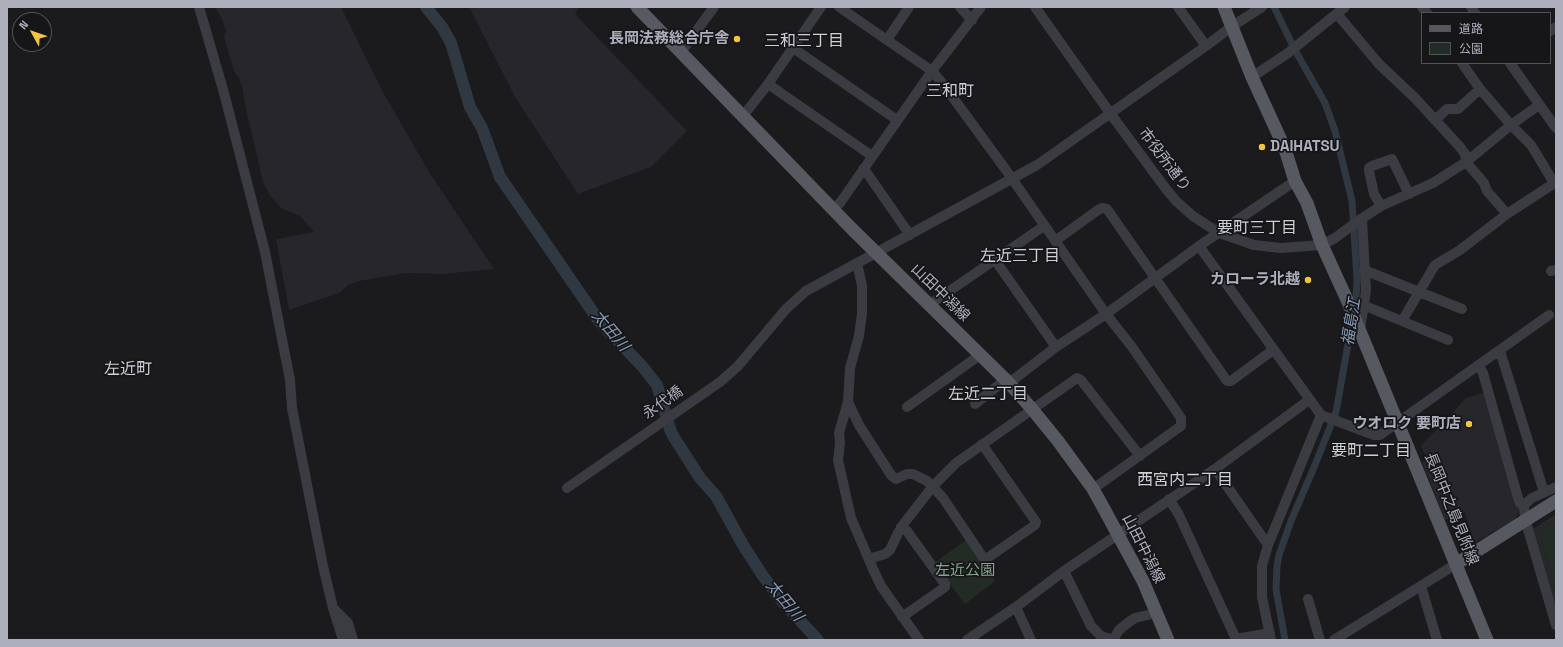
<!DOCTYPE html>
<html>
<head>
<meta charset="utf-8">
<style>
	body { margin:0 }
	#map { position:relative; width:1563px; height:647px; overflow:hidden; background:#1b1a1d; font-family:"Space Grotesk","Noto Sans JP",sans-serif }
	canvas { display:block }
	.frame { position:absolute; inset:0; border:8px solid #adb0bc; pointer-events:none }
	.legend { position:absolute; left:1421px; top:12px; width:130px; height:52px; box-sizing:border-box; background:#161518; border:1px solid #52535a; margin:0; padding:5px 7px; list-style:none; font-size:12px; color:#adb0bc }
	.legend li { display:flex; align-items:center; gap:8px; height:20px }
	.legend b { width:20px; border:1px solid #52535a }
	.north { position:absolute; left:12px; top:12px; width:40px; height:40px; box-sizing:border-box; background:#161518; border:1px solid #52535a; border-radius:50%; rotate:310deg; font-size:11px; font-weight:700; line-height:16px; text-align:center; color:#adb0bc }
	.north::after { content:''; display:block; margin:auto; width:14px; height:18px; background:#f1c63e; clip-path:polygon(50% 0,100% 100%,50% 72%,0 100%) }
</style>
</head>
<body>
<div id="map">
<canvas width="1563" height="647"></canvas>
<div class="frame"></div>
<ul class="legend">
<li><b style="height:5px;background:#575961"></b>道路</li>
<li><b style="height:11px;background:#222b24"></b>公園</li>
</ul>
<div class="north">N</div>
</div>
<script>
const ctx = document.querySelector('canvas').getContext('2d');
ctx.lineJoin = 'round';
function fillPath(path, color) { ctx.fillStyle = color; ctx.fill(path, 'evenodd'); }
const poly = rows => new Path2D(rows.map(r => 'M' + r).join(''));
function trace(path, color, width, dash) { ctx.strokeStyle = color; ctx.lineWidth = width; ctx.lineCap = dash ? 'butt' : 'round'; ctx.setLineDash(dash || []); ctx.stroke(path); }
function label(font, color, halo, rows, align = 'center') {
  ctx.font = font + ' "Space Grotesk","Noto Sans JP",sans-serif'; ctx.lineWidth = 3.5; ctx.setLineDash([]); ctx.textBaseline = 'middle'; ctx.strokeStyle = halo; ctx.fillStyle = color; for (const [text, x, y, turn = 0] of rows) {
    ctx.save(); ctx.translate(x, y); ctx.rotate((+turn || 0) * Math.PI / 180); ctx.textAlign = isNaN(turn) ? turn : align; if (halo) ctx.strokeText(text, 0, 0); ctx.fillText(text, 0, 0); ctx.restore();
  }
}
const built = poly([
	[215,7,341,7,383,92,429,172,494,269,443,274,405,273,359,281,348,285,341,292,289,310,276,239,314,232,300,216,281,208,269,194,263,182,244,100,243,90,239,78,234,71,224,37,226,31,222,19],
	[469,7,579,7,575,14,687,131,651,167,578,194,515,97],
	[1486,392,1519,509,1518,515,1514,520,1474,543,1465,512,1445,520,1422,462,1427,460,1421,446,1466,398],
	[1556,514,1556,614,1531,530]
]);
const green = poly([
	[1556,520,1556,589,1555,589,1539,532],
	[966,540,995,580,994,582,965,604,934,563]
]);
const canal = poly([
	[1274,7,1295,50,1325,103,1335,131,1352,201,1357,279,1356,299,1336,412,1315,465,1291,521,1279,555,1277,566,1276,589,1285,640]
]);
const river = poly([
	[426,7,442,27,451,43,470,107,482,128,500,177,599,321,642,366,657,385,671,432,675,439,700,478,716,496,743,545,763,576,780,599,818,640]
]);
const minor = poly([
	[199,7,224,93,265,252,290,380,292,408,323,566,333,608,343,640],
	[839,7,932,71,943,84,1006,170,1106,314,1132,347,1181,418,1181,426,1093,489],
	[960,7,972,20],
	[1035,7,1110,113,1166,189,1176,201,1193,216,1219,233,1254,245,1281,248,1322,245,1335,238,1358,221,1381,206,1433,183,1466,162,1511,125,1539,105],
	[1178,7,1206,46],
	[1422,7,1427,13],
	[1471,7,1475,13],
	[1337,14,1379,64,1415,98,1460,147,1465,154,1466,162,1484,183,1487,191,1507,214],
	[1550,31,1556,27],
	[887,40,909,7],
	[793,48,897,120],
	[681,52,714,7],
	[1462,63,1480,89,1511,125,1531,145,1554,183],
	[1510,63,1556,128],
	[1252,77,1288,53,1345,7],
	[768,84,872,156],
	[743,116,768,84,821,7],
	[1435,120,1447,109,1458,109,1480,89],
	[863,169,867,173,910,235],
	[1381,206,1374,194,1369,171,1369,168,1372,166,1392,159,1409,194],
	[833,209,840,203,932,71,981,7],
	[1055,241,1098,210,1102,208,1107,209,1227,381,1231,381,1273,350],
	[1199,246,1321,415,1374,435,1380,435,1549,315],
	[995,260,1056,347],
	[857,263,862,286,862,314,859,336,850,368,848,402,839,433,840,443,838,460,851,518,873,569,881,586,919,640],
	[1364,271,1369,272,1462,309],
	[1551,271,1556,270],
	[929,305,1044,226],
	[1363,305,1448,340],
	[1402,321,1435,265,1460,250,1507,214,1556,182],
	[1360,330,1366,291,1362,219],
	[1500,351,1544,492],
	[1479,366,1483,373,1518,498,1520,503,1524,507],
	[1009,383,1056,347,1106,314,1199,246,1295,181],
	[848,402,859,425,891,475,896,479,907,474,913,474,927,481,943,498,982,556,986,559,1035,525,1036,522,982,444],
	[975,404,1005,380],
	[907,407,980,355],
	[1215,469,1268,545],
	[1556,487,1532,498,1525,504,1524,508,1525,519,1556,625],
	[567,488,720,382,738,366,786,309,806,291,1037,165,1206,46,1231,27,1262,7],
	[1169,499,1179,515,1236,639,1270,633],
	[901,527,907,531,945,584,945,587,902,617],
	[869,559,885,554,890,550,898,533,905,522,933,486,956,463,1077,378,1081,380,1140,456],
	[1064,571,1091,626,1101,636,1113,640,1119,630,1129,622,1135,618,1156,613],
	[1421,586,1437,640],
	[1308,599,1320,640],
	[1016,607,1031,640],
	[335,610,348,623,353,640],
	[967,640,1016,607,1064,571,1215,469,1309,400],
	[1271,640,1262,597,1262,566,1268,545,1321,415],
	[1334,640,1456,564]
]);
const major = poly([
	[637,7,852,229,1009,383,1032,409,1058,441,1093,489,1103,507,1143,581,1168,640],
	[1224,7,1252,77,1285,149,1295,181,1307,203,1322,245,1348,302,1487,640],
	[1456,564,1556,501]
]);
const markers = [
	[737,39,4,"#f1c63e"],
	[1262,147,4,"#f1c63e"],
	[1308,280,4,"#f1c63e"],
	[1469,424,4,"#f1c63e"]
];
const poiNames = [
	["長岡法務総合庁舎",729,39],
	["DAIHATSU",1270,147,"left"],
	["カローラ北越",1300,280],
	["ウオロク 要町店",1461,424]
];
const streetNames = [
	["市役所通り",1164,160,53],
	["山田中潟線",940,293,44],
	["永代橋",663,403,-35],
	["長岡中之島見附線",1451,509,68],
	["山田中潟線",1143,549,63]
];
const parkNames = [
	["左近公園",965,571]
];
const neighbourhoodNames = [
	["三和三丁目",804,42],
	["三和町",950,92],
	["要町三丁目",1257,229],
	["左近三丁目",1020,257],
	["左近町",128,370],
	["左近二丁目",988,395],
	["要町二丁目",1371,452],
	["西宮内二丁目",1185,481]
];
const waterNames = [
	["福島江",1352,322,-81],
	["太田川",610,331,50],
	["太田川",784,601,50]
];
fillPath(built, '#27262a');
fillPath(green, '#222b24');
trace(canal, '#303841', 7);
trace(river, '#303841', 12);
trace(minor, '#3b3c42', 10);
trace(major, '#575961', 13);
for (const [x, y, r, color] of markers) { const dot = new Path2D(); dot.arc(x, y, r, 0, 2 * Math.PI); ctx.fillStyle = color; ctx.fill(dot); trace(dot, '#161518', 1.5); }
label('bold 15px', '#adb0bc', '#161518', poiNames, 'right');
label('15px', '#adb0bc', '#161518', streetNames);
label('15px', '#85a78a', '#161518', parkNames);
label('16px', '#ced0d8', '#161518', neighbourhoodNames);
label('italic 16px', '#859ab6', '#161518', waterNames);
</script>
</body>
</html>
